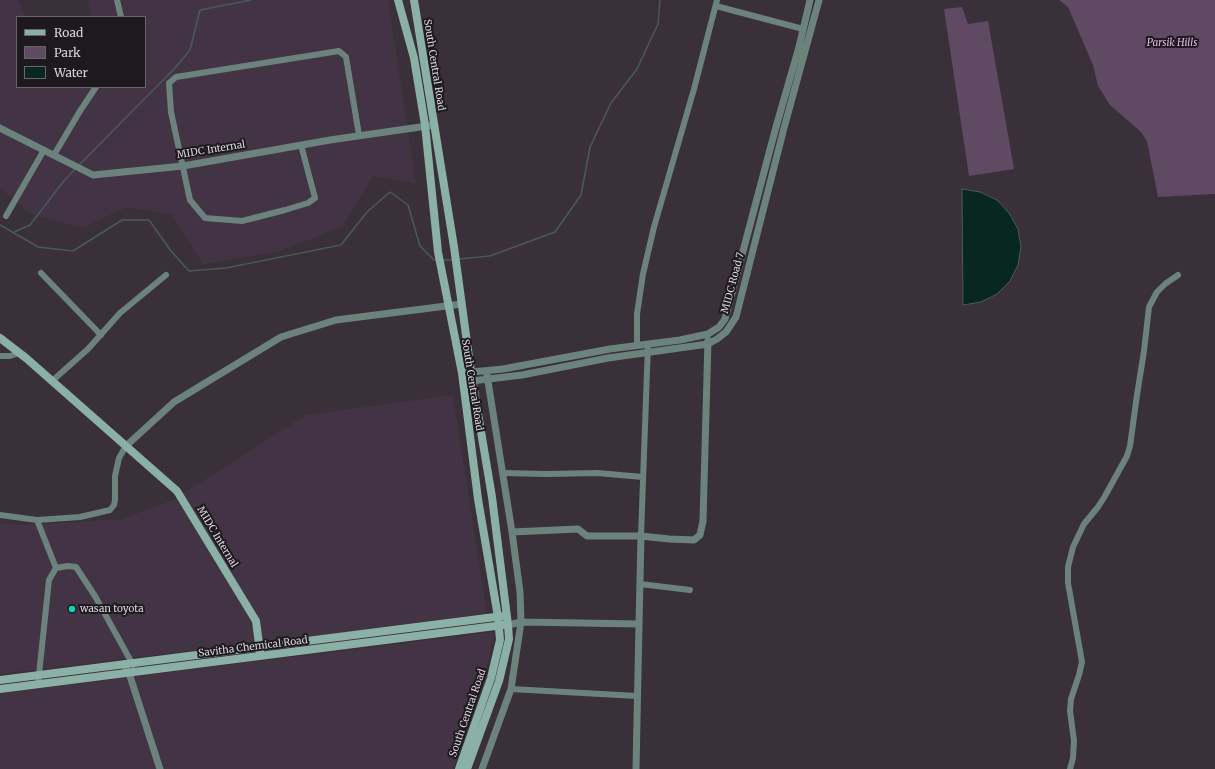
<!DOCTYPE html>
<html>
<head>
<meta charset="utf-8">
<style>
	body { margin:0 }
	#map { position:relative; width:1215px; height:769px; overflow:hidden; background:#39303a; font-family:Merriweather,serif }
	canvas { display:block }
	.legend { position:absolute; left:16px; top:16px; width:130px; height:72px; box-sizing:border-box; background:#1e191e; border:1px solid #6a646a; margin:0; padding:5px 7px; list-style:none; font-size:12px; color:#dbd5dc }
	.legend li { display:flex; align-items:center; gap:8px; height:20px }
	.legend b { width:20px; border:1px solid #6a646a }
</style>
</head>
<body>
<div id="map">
<canvas width="1215" height="769"></canvas>
<ul class="legend">
<li><b style="height:5px;background:#8bb0a6"></b>Road</li>
<li><b style="height:11px;background:#604963"></b>Park</li>
<li><b style="height:11px;background:#092721"></b>Water</li>
</ul>
</div>
<script>
const ctx = document.querySelector('canvas').getContext('2d');
ctx.lineJoin = 'round';
function fillPath(path, color) { ctx.fillStyle = color; ctx.fill(path, 'evenodd'); }
const poly = rows => new Path2D(rows.map(r => 'M' + r).join(''));
function trace(path, color, width, dash) { ctx.strokeStyle = color; ctx.lineWidth = width; ctx.lineCap = dash ? 'butt' : 'round'; ctx.setLineDash(dash || []); ctx.stroke(path); }
function label(font, color, halo, rows, align = 'center') {
  ctx.font = font + ' Merriweather,serif'; ctx.lineWidth = 4; ctx.setLineDash([]); ctx.textBaseline = 'middle'; ctx.strokeStyle = halo; ctx.fillStyle = color; for (const [text, x, y, turn = 0] of rows) {
    ctx.save(); ctx.translate(x, y); ctx.rotate((+turn || 0) * Math.PI / 180); ctx.textAlign = isNaN(turn) ? turn : align; if (halo) ctx.strokeText(text, 0, 0); ctx.fillText(text, 0, 0); ctx.restore();
  }
}
const built = poly([
	[0,0,19,0,25,17,17,17,17,22,15,23,17,28,17,87,145,87,145,17,91,17,88,0,388,0,416,183,373,176,342,227,280,251,203,264,171,214,127,207,83,228,31,214,0,188],
	[453,395,487,615,0,674,0,523,24,525,122,519,173,500,306,415],
	[495,632,484,678,453,769,0,769,0,693]
]);
const green = poly([
	[1059,0,1215,0,1215,194,1158,197,1147,141,1140,131,1110,105,1098,86,1093,65,1068,7],
	[962,7,968,24,988,21,1014,169,969,176,944,9]
]);
const water = poly([
	[962,189,980,192,997,200,1009,213,1018,229,1021,247,1018,265,1010,281,997,294,981,302,963,305,962,189]
]);
const stream = poly([
	[79,165,175,68,190,50,200,10,251,0],
	[0,225,38,247,73,251,122,220,149,220,171,251,189,271,226,268,341,245,367,212,390,192,408,205,420,246,434,260,437,260],
	[14,232,30,225,63,182,75,169],
	[459,259,490,256,555,232,581,195,590,147,611,103,637,69,658,24,660,0],
	[443,260,453,260]
]);
const minor = poly([
	[117,0,121,17],
	[716,6,803,29],
	[301,145,315,198,308,203,285,210,242,221,205,218,190,200,171,112,169,83,176,77,339,51,346,57,359,135],
	[54,155,80,111,96,87],
	[6,216,44,150],
	[41,273,101,335],
	[637,346,637,314,643,274,654,227,694,89,717,0],
	[0,356,10,356,19,353],
	[52,381,88,349,120,313,166,275],
	[503,473,547,474,597,473,643,477],
	[0,515,37,520,80,517,110,510,114,505,115,500,115,476,119,458,126,446],
	[37,520,56,568],
	[641,536,648,344],
	[640,584,690,590],
	[38,684,49,580,56,568,68,566,76,567,95,596,133,665],
	[511,689,637,696],
	[1070,769,1073,758,1074,741,1070,711,1071,699,1079,675,1082,662,1068,583,1068,567,1073,547,1084,524,1098,507,1105,496,1127,456,1130,446,1137,395,1144,351,1149,307,1157,292,1165,284,1178,275]
]);
const tertiary = poly([
	[0,128,93,175,183,166,330,140,434,125],
	[462,373,503,369,610,349,680,340,708,334,719,327,725,319,776,127,799,47,810,0],
	[487,375,512,532,578,529,587,536,641,536,639,624,521,622,508,625],
	[463,382,522,375,608,358,708,344,717,339,726,332,736,317,784,128,819,0],
	[126,446,174,402,281,337,336,320,462,304],
	[641,536,669,539,694,540,700,535,703,521,708,340],
	[124,664,129,673,160,769],
	[482,769,511,689,521,622,520,592,512,532],
	[636,769,639,624]
]);
const secondary = poly([
	[398,0,414,58,425,125,438,252,462,373,478,499,498,617,500,640,491,678,459,769],
	[414,0,454,247,471,372,492,497,508,625,509,639,499,681,467,769],
	[0,338,26,358,177,491,256,621,260,652],
	[0,680,503,616],
	[0,689,503,625]
]);
const markers = [
	[72,609,4,"#0ed5b4"]
];
const parkNames = [
	["Parsik Hills",1172,43]
];
const streetNames = [
	["South Central Road",434,65,81],
	["MIDC Internal",211,150,-9],
	["MIDC Road 7",733,283,-75],
	["South Central Road",472,385,81],
	["MIDC Internal",217,537,59],
	["Savitha Chemical Road",253,647,-7],
	["South Central Road",468,713,-71]
];
const poiNames = [
	["wasan toyota",80,609]
];
fillPath(built, '#423444');
fillPath(green, '#604963');
fillPath(water, '#092721');
trace(water, '#485b59', 1);
trace(stream, '#485b59', 1.5);
trace(minor, '#6c837d', 6);
trace(tertiary, '#6c837d', 7);
trace(secondary, '#8bb0a6', 8);
for (const [x, y, r, color] of markers) { const dot = new Path2D(); dot.arc(x, y, r, 0, 2 * Math.PI); ctx.fillStyle = color; ctx.fill(dot); trace(dot, '#1e191e', 1.5); }
label('italic 10px', '#e7b5ed', '#1e191e', parkNames);
label('10px', '#dbd5dc', '#1e191e', streetNames);
label('10px', '#dbd5dc', '#1e191e', poiNames, 'left');
</script>
</body>
</html>
